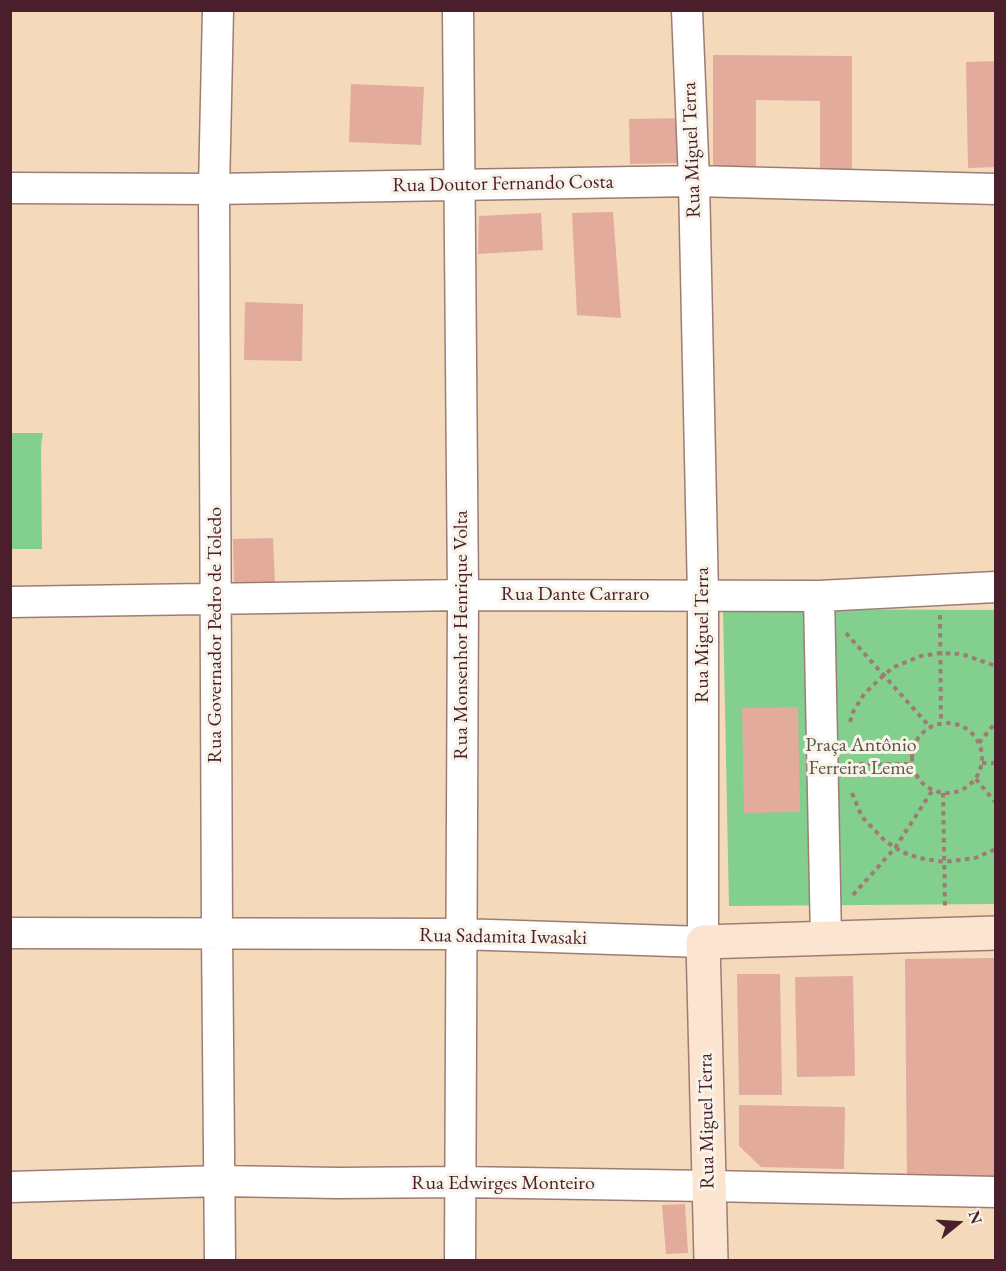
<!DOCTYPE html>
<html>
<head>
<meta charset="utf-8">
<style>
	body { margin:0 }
	#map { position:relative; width:1006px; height:1271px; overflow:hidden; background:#f4d9bb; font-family:"EB Garamond",serif }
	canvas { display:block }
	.frame { position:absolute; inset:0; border:12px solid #4a1f2b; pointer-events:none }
	.north { position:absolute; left:928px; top:1193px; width:60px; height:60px; -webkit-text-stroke:4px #f7f3e8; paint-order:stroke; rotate:72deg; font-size:16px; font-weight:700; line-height:24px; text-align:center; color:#4a1f2b }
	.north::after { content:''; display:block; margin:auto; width:21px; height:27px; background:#4a1f2b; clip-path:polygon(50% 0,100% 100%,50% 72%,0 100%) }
</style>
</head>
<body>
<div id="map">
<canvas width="1006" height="1271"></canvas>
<div class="frame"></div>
<div class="north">N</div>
</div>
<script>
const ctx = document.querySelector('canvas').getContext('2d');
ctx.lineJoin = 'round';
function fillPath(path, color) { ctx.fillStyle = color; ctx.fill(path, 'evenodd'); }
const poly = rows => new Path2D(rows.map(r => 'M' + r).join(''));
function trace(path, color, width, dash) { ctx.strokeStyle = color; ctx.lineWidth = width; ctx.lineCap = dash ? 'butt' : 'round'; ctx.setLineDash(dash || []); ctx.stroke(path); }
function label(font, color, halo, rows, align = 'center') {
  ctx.font = font + ' "EB Garamond",serif'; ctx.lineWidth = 6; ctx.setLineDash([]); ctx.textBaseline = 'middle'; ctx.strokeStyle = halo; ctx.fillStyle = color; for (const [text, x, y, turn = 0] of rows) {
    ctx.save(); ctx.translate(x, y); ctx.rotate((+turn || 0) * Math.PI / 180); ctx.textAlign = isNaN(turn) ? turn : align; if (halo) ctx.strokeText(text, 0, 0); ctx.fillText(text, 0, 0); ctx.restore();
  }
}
const green = poly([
	[11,433,43,433,41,445,42,549,11,549],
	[723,609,995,610,995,904,729,906]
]);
const building = poly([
	[713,55,852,56,852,171,820,170,820,101,756,100,756,172,713,172],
	[996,61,996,167,968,168,966,62],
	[351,84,424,87,421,145,349,142],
	[684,118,683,163,630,164,629,119],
	[613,212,621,318,577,315,572,213],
	[541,213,543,250,478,254,479,216],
	[245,302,303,304,302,361,244,360],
	[273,538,275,584,234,585,233,539],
	[798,707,800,812,744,813,742,708],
	[996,958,996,1183,907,1184,905,959],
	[737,974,780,974,782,1095,739,1095],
	[853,976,855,1076,797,1077,795,977],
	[739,1105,845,1107,844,1169,761,1167,739,1146],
	[685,1204,688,1253,666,1254,662,1205]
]);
const path = poly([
	[940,615,941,723],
	[846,633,930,727],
	[850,722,853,712,864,694,885,674,894,667,921,656,941,653,962,654,996,666],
	'912 758a35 35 0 1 1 70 0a35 35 0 1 1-70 0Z',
	[979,743,996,722],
	[982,763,996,763],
	[850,764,912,764],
	[976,779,996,803],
	[852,793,862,817,885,841,902,852,919,858,944,862,975,858,996,849],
	[943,793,945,907],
	[853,895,895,848,932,791]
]);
const street = poly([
	[218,10,214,189,217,934,220,1260],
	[458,10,463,595,460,1260],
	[10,188,214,189,694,181,996,189],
	[819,596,826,939],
	[10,602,463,595,819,596,996,587],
	[10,933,460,934,703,942,703,595,694,181,687,10],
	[10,1187,220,1181,338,1183,461,1182,708,1186,996,1192]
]);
const secondary = poly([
	[711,1260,703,942,996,933]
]);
const streetNames = [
	["Rua Miguel Terra",692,150,-92],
	["Rua Doutor Fernando Costa",503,184,-1],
	["Rua Dante Carraro",575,595],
	["Rua Governador Pedro de Toledo",216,635,-90],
	["Rua Monsenhor Henrique Volta",462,635,-90],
	["Rua Miguel Terra",703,635,-90],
	["Rua Sadamita Iwasaki",503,937,1],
	["Rua Miguel Terra",707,1121,-91],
	["Rua Edwirges Monteiro",503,1184]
];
const parkNames = [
	["Praça Antônio",861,746],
	["Ferreira Leme",861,769]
];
fillPath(green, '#83cf8e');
fillPath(building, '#e2ab9c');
trace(street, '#9f7c73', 33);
trace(secondary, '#9f7c73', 36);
trace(path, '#9f7c73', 4, [4.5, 4.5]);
trace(street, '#fff', 30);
trace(secondary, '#fce5d0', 33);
label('20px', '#4a1f2b', '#f7f3e8', streetNames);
label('20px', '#5b5449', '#f7f3e8', parkNames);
</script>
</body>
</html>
